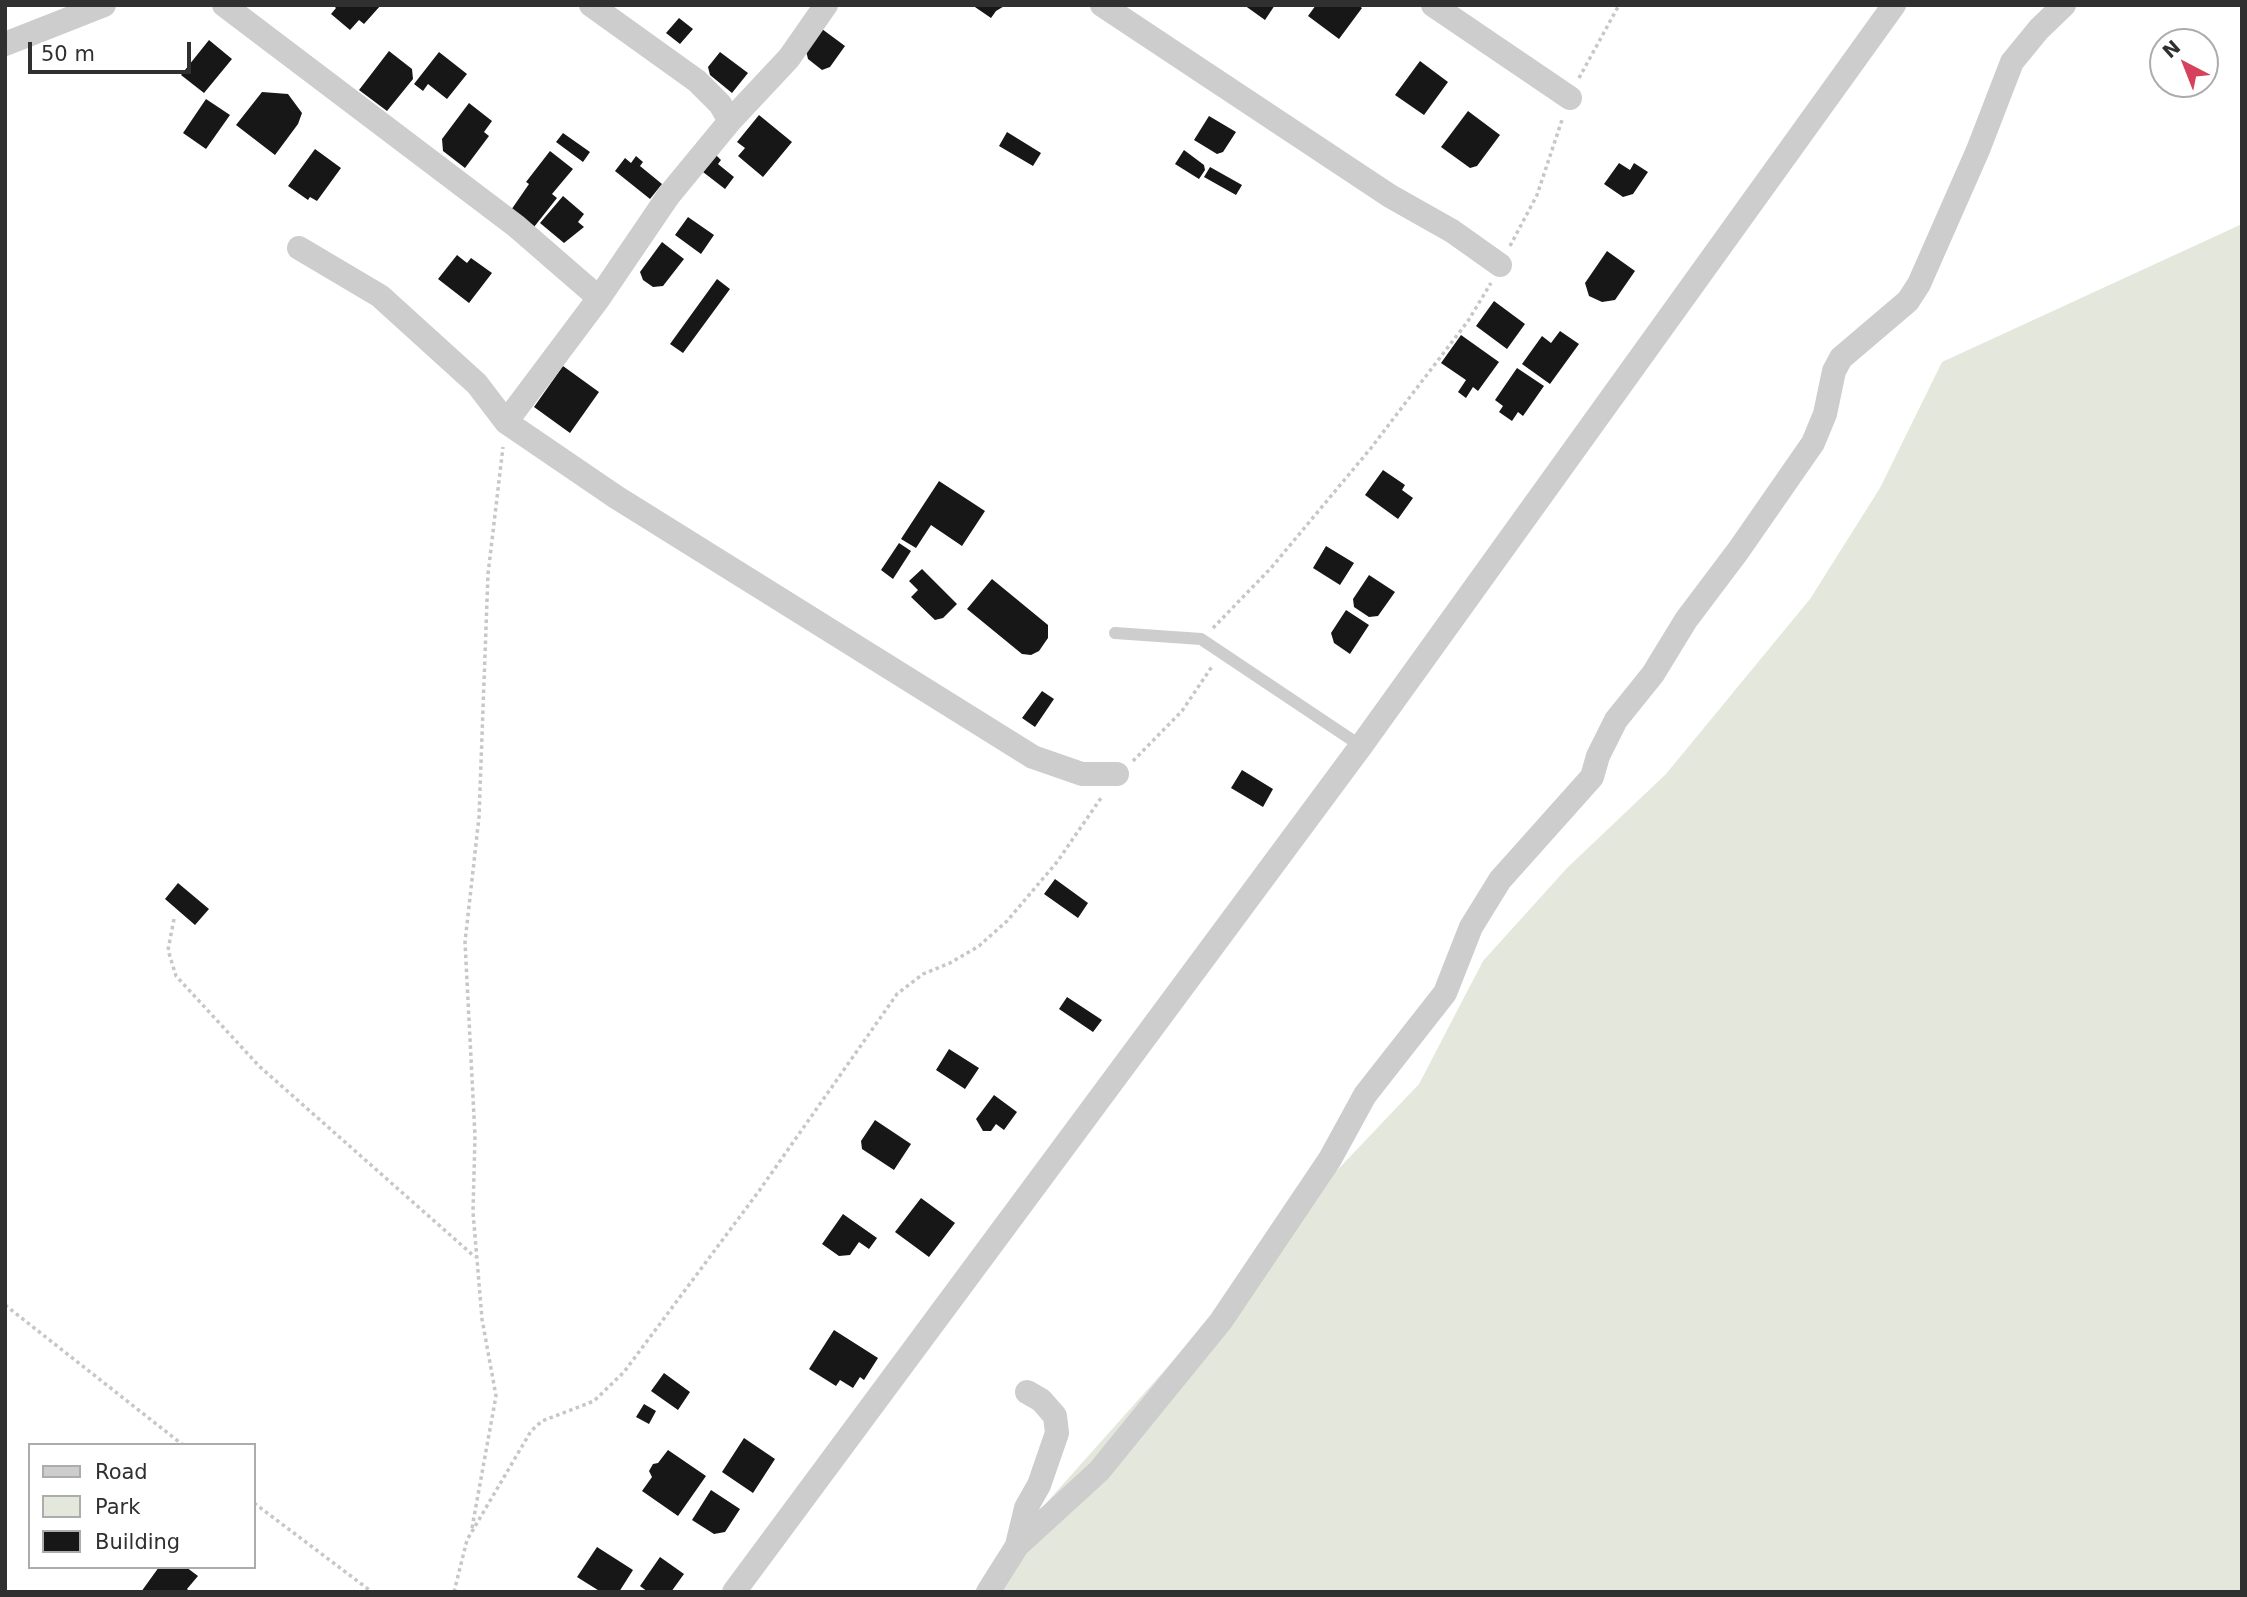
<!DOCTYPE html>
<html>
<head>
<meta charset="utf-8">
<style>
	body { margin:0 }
	#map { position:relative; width:2247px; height:1597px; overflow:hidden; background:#fff; font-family:"DejaVu Sans",sans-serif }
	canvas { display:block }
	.frame { position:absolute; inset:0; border:7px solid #303030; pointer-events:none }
	.legend { position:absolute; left:28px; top:1443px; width:228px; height:126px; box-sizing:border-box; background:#fff; border:2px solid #acacac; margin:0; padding:9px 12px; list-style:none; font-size:21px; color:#303030 }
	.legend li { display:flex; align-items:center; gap:14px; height:35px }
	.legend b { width:35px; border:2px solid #acacac }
	.north { position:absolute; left:2149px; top:28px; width:70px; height:70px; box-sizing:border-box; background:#fff; border:2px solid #acacac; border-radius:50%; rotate:318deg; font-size:19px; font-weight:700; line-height:28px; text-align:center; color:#303030 }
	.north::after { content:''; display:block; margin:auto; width:24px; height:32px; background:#d6425b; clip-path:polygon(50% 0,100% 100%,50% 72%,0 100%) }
	.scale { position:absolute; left:28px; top:42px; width:163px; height:32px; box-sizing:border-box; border:4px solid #303030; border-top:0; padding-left:9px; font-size:21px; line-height:24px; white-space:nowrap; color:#303030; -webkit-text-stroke:5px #fff; paint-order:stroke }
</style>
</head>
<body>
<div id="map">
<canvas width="2247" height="1597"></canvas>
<div class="frame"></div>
<ul class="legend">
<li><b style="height:9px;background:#cdcdcd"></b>Road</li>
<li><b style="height:19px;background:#e4e8dc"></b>Park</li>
<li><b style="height:19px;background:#171717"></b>Building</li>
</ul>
<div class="north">N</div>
<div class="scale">50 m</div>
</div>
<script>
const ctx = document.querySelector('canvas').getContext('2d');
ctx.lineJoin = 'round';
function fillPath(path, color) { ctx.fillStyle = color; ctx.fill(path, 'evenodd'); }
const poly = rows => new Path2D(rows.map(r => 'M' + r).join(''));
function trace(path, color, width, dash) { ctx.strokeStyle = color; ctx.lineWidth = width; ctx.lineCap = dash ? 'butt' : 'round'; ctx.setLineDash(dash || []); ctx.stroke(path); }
const green = poly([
	[2242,224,2242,1592,991,1592,998,1568,1048,1501,1164,1371,1306,1203,1419,1084,1483,961,1567,868,1666,774,1810,599,1880,488,1942,362]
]);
const building = poly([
	[333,5,381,5,364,24,359,20,350,30,331,14,336,8],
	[972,5,1006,5,996,11,991,18],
	[1244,5,1275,5,1265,20],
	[1316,5,1358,5,1362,8,1339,39,1308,16],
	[679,18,693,29,680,44,666,33],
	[822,29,845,46,830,67,822,70,808,59,806,51],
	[209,40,232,59,204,93,181,75],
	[389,51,412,69,413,79,387,111,359,90],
	[439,52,467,74,447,99,428,84,423,91,414,84],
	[720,52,748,73,732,93,710,75,708,67],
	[1420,61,1448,82,1424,115,1395,95],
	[262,92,288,94,302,113,298,124,275,155,236,125],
	[206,99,230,115,206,149,183,133],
	[469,103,492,121,484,132,489,136,465,168,443,151,442,139],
	[1468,111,1500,135,1477,166,1470,168,1441,147],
	[759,115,792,142,763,177,738,156,745,148,737,142],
	[1209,116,1236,132,1223,152,1217,154,1194,140],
	[1007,132,1041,153,1033,166,999,146],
	[563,133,590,152,583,162,556,142],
	[315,149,341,168,317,201,310,197,308,200,288,186],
	[1184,150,1204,165,1205,170,1199,179,1175,164],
	[550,151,573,169,552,194,557,198,534,227,509,213,529,184,526,182],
	[716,155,721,160,718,164,734,177,725,189,703,172],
	[636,156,643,162,640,166,662,184,650,199,615,171,625,158,631,163],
	[1619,163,1630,170,1634,163,1648,172,1633,194,1623,197,1604,184],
	[1210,167,1242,185,1236,195,1204,177],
	[563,196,584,214,578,222,584,227,564,243,540,223],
	[688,217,714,235,701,254,675,235],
	[662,242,684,259,663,286,653,287,643,280,640,272],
	[1607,251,1635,271,1615,300,1602,302,1589,296,1585,283],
	[457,255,467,263,471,258,492,273,469,303,438,279],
	[717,279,730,289,683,353,670,344],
	[1494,301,1525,324,1507,349,1476,326],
	[1560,331,1579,344,1550,384,1522,364,1542,336,1551,343],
	[1461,335,1499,362,1478,391,1473,387,1466,398,1458,392,1466,380,1441,363],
	[563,366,599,392,570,433,534,407],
	[1517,368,1544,386,1523,416,1518,412,1512,421,1499,412,1503,406,1495,400],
	[1383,470,1405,485,1402,490,1413,498,1398,519,1365,495],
	[939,481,985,511,962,546,931,525,916,548,901,539],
	[899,543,911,551,893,579,881,570],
	[1326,546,1354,563,1340,585,1313,568],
	[922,569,957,604,943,618,935,620,911,597,918,590,909,581],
	[1369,575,1395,592,1378,616,1369,617,1354,607,1353,599],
	[992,579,1048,625,1048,638,1039,651,1031,655,1022,654,967,609],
	[1346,610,1369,625,1350,654,1334,643,1331,633],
	[1042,691,1054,699,1035,727,1022,718],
	[1242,770,1273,789,1263,807,1231,788],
	[1055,879,1088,903,1078,918,1044,894],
	[178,883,209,909,195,925,165,899],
	[1067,997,1102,1020,1093,1032,1059,1009],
	[949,1049,979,1068,965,1089,936,1070],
	[994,1095,1017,1112,1004,1130,996,1124,991,1131,983,1131,976,1119],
	[875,1120,911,1144,894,1170,862,1149,861,1141],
	[921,1198,955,1223,929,1257,895,1232],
	[843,1214,877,1238,869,1249,859,1242,850,1255,839,1256,822,1244],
	[834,1330,878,1358,864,1380,860,1377,853,1388,840,1380,836,1386,809,1369],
	[664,1373,690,1392,678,1410,651,1391],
	[644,1404,656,1411,649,1424,636,1417],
	[744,1438,775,1459,753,1493,722,1472],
	[668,1450,706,1476,678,1516,642,1491,652,1477,649,1471,653,1464,658,1463],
	[711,1490,740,1509,725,1532,714,1534,692,1520],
	[597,1547,633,1570,619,1592,601,1592,577,1577],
	[660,1557,684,1574,671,1592,648,1592,640,1586],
	[159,1567,186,1567,198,1576,187,1589,190,1592,141,1592]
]);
const path = poly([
	[1579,78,1619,5],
	[1510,246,1537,195,1563,117],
	[1213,628,1271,568,1371,448,1468,321,1491,283],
	[1133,761,1182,711,1213,665],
	[174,919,168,950,176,976,259,1066,475,1257],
	[5,1305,183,1445],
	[254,1503,372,1592],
	[472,1528,496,1396,482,1319,473,1212,475,1136,465,942,479,817,488,574,503,447],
	[454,1592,467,1540,531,1431,542,1421,594,1401,624,1372,759,1191,897,994,923,974,950,963,979,946,1007,921,1057,862,1101,798]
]);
const lane = poly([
	[1115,633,1201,639,1361,746]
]);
const street = poly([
	[224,5,516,226,599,298],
	[591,5,697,81,720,104,730,121],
	[1102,5,1390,196,1452,231,1500,265],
	[1433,5,1570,98],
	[5,44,104,5],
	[299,248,380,296,477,384,506,422,616,497,1033,757,1082,774,1117,774],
	[506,422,599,298,669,195,730,121,789,58,826,5],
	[1017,1545,1026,1508,1039,1485,1057,1433,1055,1416,1041,1400,1027,1392],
	[734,1592,1361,746,1894,5],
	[988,1592,1017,1546,1099,1471,1221,1321,1330,1159,1365,1095,1445,993,1471,927,1500,880,1592,777,1598,756,1616,720,1653,674,1686,620,1738,551,1813,443,1825,414,1834,371,1841,358,1908,301,1919,284,1978,150,2012,62,2039,29,2064,5]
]);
fillPath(green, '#e4e8dc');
fillPath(building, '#171717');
trace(path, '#c7c7c7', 3.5, [3.5, 3.5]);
trace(lane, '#cdcdcd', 12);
trace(street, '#cdcdcd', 24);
</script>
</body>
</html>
